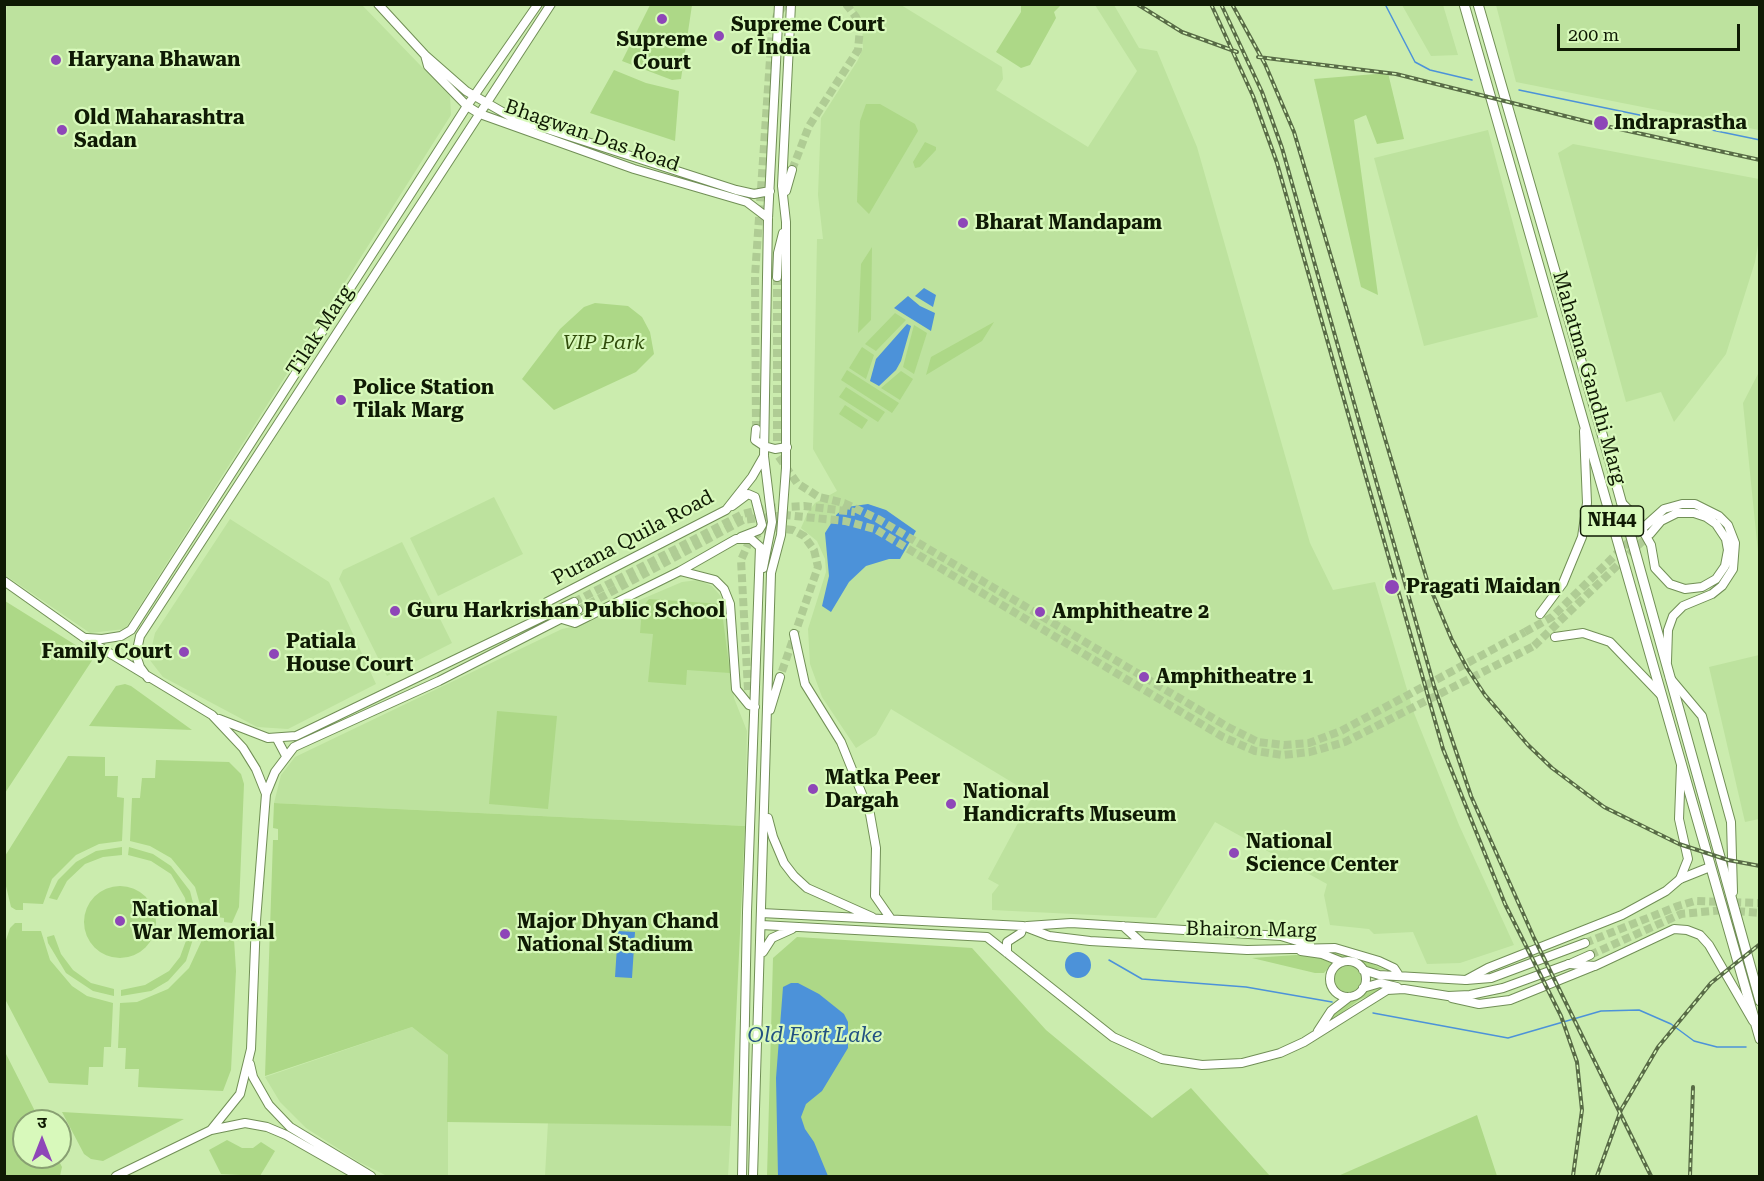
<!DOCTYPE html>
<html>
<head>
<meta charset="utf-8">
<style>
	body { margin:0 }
	#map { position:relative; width:1764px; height:1181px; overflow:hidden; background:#cbecae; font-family:"Roboto Serif","Noto Sans Devanagari",serif }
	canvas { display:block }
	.frame { position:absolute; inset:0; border:6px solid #0f1a04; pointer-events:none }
	.north { position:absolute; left:12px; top:1109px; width:60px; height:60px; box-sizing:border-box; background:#d8f9bb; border:2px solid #88a072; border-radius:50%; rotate:0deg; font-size:16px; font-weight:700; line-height:24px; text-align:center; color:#0f1a04 }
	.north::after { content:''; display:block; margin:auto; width:21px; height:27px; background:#8e46b8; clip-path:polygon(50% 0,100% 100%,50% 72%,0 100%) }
	.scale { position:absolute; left:1557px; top:24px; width:183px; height:27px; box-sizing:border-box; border:3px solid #0f1a04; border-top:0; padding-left:8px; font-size:18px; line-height:21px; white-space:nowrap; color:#0f1a04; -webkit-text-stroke:4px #d8f9bb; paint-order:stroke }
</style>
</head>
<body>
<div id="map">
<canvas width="1764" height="1181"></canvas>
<div class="frame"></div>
<div class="north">उ</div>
<div class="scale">200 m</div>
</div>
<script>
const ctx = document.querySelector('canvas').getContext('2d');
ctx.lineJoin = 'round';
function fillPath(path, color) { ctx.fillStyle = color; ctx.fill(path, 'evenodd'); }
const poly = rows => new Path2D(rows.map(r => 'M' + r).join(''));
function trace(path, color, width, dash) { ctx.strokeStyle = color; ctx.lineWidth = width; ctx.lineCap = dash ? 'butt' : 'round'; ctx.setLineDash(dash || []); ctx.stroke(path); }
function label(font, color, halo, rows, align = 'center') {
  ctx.font = font + ' "Roboto Serif",serif'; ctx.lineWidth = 4.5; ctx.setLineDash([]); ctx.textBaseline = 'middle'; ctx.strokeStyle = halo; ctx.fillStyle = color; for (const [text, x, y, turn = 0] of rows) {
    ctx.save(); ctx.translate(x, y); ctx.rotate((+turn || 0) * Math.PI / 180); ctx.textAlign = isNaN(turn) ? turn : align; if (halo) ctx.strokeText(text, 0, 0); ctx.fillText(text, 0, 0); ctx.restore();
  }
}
const built = poly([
	[7,5,362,5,450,96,451,115,125,629,90,633,5,575,4,55],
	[851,5,901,5,1002,67,1003,79,996,90,1088,147,1137,71,1095,5,1114,5,1139,48,1157,51,1197,147,1310,543,1333,590,1375,582,1414,713,1459,825,1514,945,1460,963,1427,964,1413,932,1374,934,1369,929,1330,925,1324,895,1327,884,1215,822,1156,918,992,910,992,894,999,885,988,879,1033,795,891,709,876,735,856,748,822,697,810,664,808,629,826,572,825,559,817,541,801,528,808,512,815,503,837,491,813,449,817,239,823,239,818,195,821,118,858,60,863,48,862,22],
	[1402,5,1443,5,1458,55,1431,56],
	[1496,5,1759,5,1759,130,1516,82],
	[1488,130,1538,317,1424,346,1374,158],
	[1573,144,1759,179,1759,239,1755,262,1726,354,1674,422,1661,392,1626,402,1558,153],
	[1759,372,1759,562,1743,403],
	[494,497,523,554,438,596,410,538],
	[230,519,329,582,376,684,288,729,257,727,163,677,149,659,155,633],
	[402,542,452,643,387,676,339,579,343,570],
	[698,580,712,586,724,600,734,698,747,731,745,826,274,803,281,775,295,757,562,629,581,625,682,582],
	[1759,655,1759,819,1745,822,1709,667],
	[412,1027,448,1055,448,1176,387,1176,359,1162,306,1128,280,1102,265,1077],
	[548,1122,731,1126,728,1176,545,1176]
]);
const green = poly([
	[650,5,692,5,681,79,672,80,622,61],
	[1021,5,1061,5,1054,12,1056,18,1030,65,1021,68,996,52,1021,12],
	[614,70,646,83,679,91,675,141,590,113],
	[1388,73,1404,139,1377,144,1366,115,1354,120,1378,295,1361,287,1314,79],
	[866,104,880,104,915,124,918,131,869,214,857,202,860,121],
	[925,142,936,147,936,150,920,167,915,168,913,162],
	[872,247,871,320,858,333,861,264],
	[595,303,628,306,642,317,650,332,654,354,636,372,554,410,522,379,560,329,584,307],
	[895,313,906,320,876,351,865,344],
	[994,322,982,341,926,375,931,357],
	[914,325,927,333,914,374,903,367],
	[862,347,874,355,866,379,849,368],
	[847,370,899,403,892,413,841,380],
	[901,371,913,379,900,400,881,388],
	[846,387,885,412,878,422,839,397],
	[845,405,868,420,862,429,839,414],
	[649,599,721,604,730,673,687,670,686,685,648,682,653,634,640,633,642,608],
	[5,601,90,654,93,659,5,793],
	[125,684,131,686,192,730,89,726,116,686],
	[497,711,557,716,548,809,489,804],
	[68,756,105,757,105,776,118,776,117,797,124,798,122,841,99,844,76,855,52,879,43,904,23,903,23,910,16,910,11,907,5,882,5,856],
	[156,760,229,762,241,774,244,784,239,907,232,923,224,922,224,918,203,915,195,887,171,858,150,846,130,841,132,798,140,798,142,778,155,778],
	[274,803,745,826,731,1126,447,1122,448,1055,412,1027,265,1076,273,840,278,840,278,829,273,828],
	[122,847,122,855,103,857,85,864,67,881,57,900,49,898,58,880,76,862,96,851],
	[129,847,153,854,171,866,190,891,196,915,188,915,185,898,171,874,151,861,128,855],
	'84 922a36 36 0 1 1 72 0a36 36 0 1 1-72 0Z',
	[15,923,22,923,22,931,41,931,50,960,72,986,87,996,113,1003,111,1047,104,1047,103,1067,89,1067,88,1085,49,1083,5,999,5,943,10,928],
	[54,935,61,954,73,970,91,983,114,989,114,996,93,991,66,973,48,943,47,937],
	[224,935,231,936,234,939,236,971,231,1070,223,1091,138,1087,139,1069,125,1069,126,1048,118,1048,120,1003,137,1002,168,989,189,968,202,940,223,940],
	[797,937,972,948,1046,1030,1152,1118,1191,1088,1270,1176,767,1176,773,958],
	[187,938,193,939,186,961,168,981,151,991,121,996,121,990,145,985,169,971,180,957],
	[1328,951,1358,958,1386,970,1368,968,1358,960,1341,959],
	[1296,955,1322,957,1333,962,1324,973,1315,973,1252,958],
	'1335 979a13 13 0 1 1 26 0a13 13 0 1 1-26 0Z',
	[1377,987,1386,988,1359,1000,1329,1022,1334,1013,1349,1001],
	[5,1052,40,1121,24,1121,24,1157,57,1157,62,1167,60,1176,5,1176],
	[62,1112,184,1119,103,1161,91,1159,84,1154],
	[1477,1115,1497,1176,1338,1176],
	[227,1140,242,1148,253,1148,261,1142,275,1151,260,1176,221,1174,209,1150]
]);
const water = poly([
	[924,288,936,295,933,307,915,296],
	[908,296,920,306,935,313,931,331,894,308],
	[907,324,911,326,901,361,896,370,879,386,870,381,876,359],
	[868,504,886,510,916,531,900,559,889,559,866,566,849,582,831,612,822,606,829,576,825,533,837,514,847,507],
	[618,931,635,932,632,978,615,977],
	'1065 965a13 13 0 1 1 26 0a13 13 0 1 1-26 0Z',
	[791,983,798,983,819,994,844,1014,848,1022,848,1048,822,1091,806,1104,801,1117,805,1129,814,1142,828,1176,778,1176,776,1078,783,987]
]);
const stream = poly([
	[1385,4,1415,62,1430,70,1472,80],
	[1519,90,1760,140],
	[1109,960,1142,979,1246,987,1332,1002],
	[1373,1013,1508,1038,1601,1011,1639,1010,1671,1024,1694,1041,1717,1047,1746,1047]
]);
const secondaryTunnel = poly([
	[792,170,809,126,858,50,860,28,856,17,846,4],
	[777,277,777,454,797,483,819,497,844,503,878,519,1228,727,1258,742,1284,745,1309,743,1341,731,1525,632],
	[756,429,755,276,772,30,777,15,785,4],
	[574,602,743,514,766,508,804,506,855,512],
	[578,610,743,520,785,515,845,521,875,529,1223,737,1255,751,1283,755,1310,752,1345,742,1534,646],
	[748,690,741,560,750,540,759,533,776,528,793,530,804,536,814,550,818,567,780,677]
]);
const primaryTunnel = poly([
	[1525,632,1552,617,1644,527],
	[1534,646,1650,534],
	[1585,943,1678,906,1695,901,1760,903],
	[1590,955,1681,914,1723,910,1760,913]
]);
const secondary = poly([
	[378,4,425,55,466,91,513,118,736,190,754,194,770,191],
	[425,55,428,66,467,106,480,114,634,169,747,202,768,218],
	[786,191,792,170],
	[777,277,778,253,783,233],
	[756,429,755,440,764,446,775,449,787,447],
	[732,506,748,494,755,497,762,525,759,530,741,537],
	[763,568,772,522,764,456,768,218,779,4],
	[680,571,736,539,751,539,760,547,747,912,742,1176],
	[4,581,83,637,212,715,243,748,256,769,266,794,256,921,251,1049,240,1094,211,1130,116,1176],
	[538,618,547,602,726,510,752,477,764,456],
	[562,619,575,623,680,571,715,580,724,589,730,604,736,689,749,705,755,707],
	[794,634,805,684,841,742,870,814,876,848,875,896,891,919],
	[87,638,102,639,121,636,131,630,467,106,538,4],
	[148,678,140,667,136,655,140,636,551,4],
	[770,710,780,677],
	[219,719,268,738,296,736,574,602],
	[277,739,286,756],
	[266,794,275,772,294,747,439,681,578,610],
	[768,818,773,837,784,863,794,876,807,888,872,917],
	[761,913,1023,926,1049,936,1090,941,1247,950,1335,948,1379,961,1394,968,1398,974],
	[761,925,987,937,1113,1037,1162,1059,1202,1065,1242,1063,1280,1053,1304,1042,1387,990,1404,989,1448,996,1470,995,1503,988,1569,964],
	[1027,926,1071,923,1281,936,1310,945],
	[1123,926,1142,943],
	[1301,951,1322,954,1342,962],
	[763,952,772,938,792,929],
	[1007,953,1007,942,1021,933,1023,926],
	'1330 979a18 18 0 1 1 36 0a18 18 0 1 1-36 0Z',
	[1363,970,1379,975,1466,980,1488,968,1622,915,1666,891,1680,879,1710,867],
	[1363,988,1380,983,1397,987],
	[1452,998,1479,1004,1510,1000,1594,966],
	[1318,1031,1331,1011,1349,997],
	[250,1064,253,1077,269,1105,290,1127,371,1176],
	[211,1130,245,1123,267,1127,286,1135,358,1176],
	[753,1176,771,573,781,535,786,468,786,222,782,186,791,4]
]);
const primary = poly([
	[1621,502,1634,515,1651,545,1655,568,1670,584,1685,589,1702,587,1716,579,1725,566,1728,550,1726,539,1716,524,1706,517,1694,513,1677,513,1661,521,1650,534],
	[1644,527,1664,509,1682,504,1695,504,1719,516,1728,525,1735,543,1733,569,1722,586,1712,594,1683,606,1673,616,1668,630,1667,661],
	[1540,614,1563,583,1582,537,1587,503,1584,431],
	[1555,637,1583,633,1610,642,1661,695],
	[1670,678,1702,716,1731,822,1733,892],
	[1680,879,1688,859,1679,819,1681,765],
	[1572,963,1590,955],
	[1569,964,1595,966,1674,929,1687,930,1700,935,1709,945,1753,1021],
	[1466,980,1491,978,1585,943]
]);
const highway = poly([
	[1464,4,1760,1039],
	[1478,4,1613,472,1760,1001]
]);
const rail = poly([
	[1137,4,1182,32,1237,52],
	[1211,4,1253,96,1277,163,1443,749,1505,904,1561,1016,1577,1062,1582,1110,1573,1176],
	[1221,4,1262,92,1282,148,1434,686,1471,796,1534,938,1651,1176],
	[1232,4,1265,64,1294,132,1427,580,1452,640,1467,668,1485,695,1528,745,1552,768,1604,807,1679,844,1728,860,1760,866],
	[1258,57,1396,74,1601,125,1760,160],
	[1597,1176,1621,1110,1658,1047,1711,983,1760,944],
	[1690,1176,1693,1087]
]);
const markers = [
	[662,19,6,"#8e46b8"],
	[719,36,6,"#8e46b8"],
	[56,60,6,"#8e46b8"],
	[1601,123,8,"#8e46b8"],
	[62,130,6,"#8e46b8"],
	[963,223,6,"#8e46b8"],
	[341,400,6,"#8e46b8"],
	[1392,587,8,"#8e46b8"],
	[395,611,6,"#8e46b8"],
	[1040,612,6,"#8e46b8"],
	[184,652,6,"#8e46b8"],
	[274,654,6,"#8e46b8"],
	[1144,677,6,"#8e46b8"],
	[813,789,6,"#8e46b8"],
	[951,804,6,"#8e46b8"],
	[1234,853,6,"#8e46b8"],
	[120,921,6,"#8e46b8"],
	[505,934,6,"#8e46b8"]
];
const shields = [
	[1612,521,63]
];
const shieldNames = [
	["NH44",1612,521]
];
const poiNames = [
	["Supreme Court",731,25],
	["of India",731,48],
	["Supreme",662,40,"center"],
	["Court",662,63,"center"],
	["Haryana Bhawan",68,60],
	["Old Maharashtra",74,118],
	["Sadan",74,141],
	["Indraprastha",1614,123],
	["Bharat Mandapam",975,223],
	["Police Station",353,388],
	["Tilak Marg",353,411],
	["Pragati Maidan",1406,587],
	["Guru Harkrishan Public School",407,611],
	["Amphitheatre 2",1052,612],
	["Patiala",286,642],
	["House Court",286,665],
	["Family Court",172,652,"right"],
	["Amphitheatre 1",1156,677],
	["Matka Peer",825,778],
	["Dargah",825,801],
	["National",963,792],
	["Handicrafts Museum",963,815],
	["National",1246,842],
	["Science Center",1246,865],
	["National",132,910],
	["War Memorial",132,933],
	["Major Dhyan Chand",517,922],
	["National Stadium",517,945]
];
const streetNames = [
	["Bhagwan Das Road",592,136,19],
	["Tilak Marg",320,331,-57],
	["Mahatma Gandhi Marg",1589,378,74],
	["Purana Quila Road",633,538,-28],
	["Bhairon Marg",1251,930,1]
];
const parkNames = [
	["VIP Park",604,343]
];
const waterNames = [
	["Old Fort Lake",815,1036]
];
fillPath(built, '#bde29e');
fillPath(green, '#add887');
fillPath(water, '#4c92d9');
trace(stream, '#4c92d9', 1.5);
trace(secondaryTunnel, '#afcc94', 8, [8, 4]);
trace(primaryTunnel, '#afcc94', 8, [8, 4]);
trace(secondary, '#718f56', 10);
trace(primary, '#718f56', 10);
trace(highway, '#718f56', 11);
trace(secondary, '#fff', 8);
trace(primary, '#fff', 8);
trace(highway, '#fff', 9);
trace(rail, '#586b46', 4);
trace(rail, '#d8f9bb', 1.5, [4.5]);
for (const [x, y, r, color] of markers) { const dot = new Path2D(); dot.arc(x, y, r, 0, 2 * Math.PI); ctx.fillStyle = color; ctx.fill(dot); trace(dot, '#d8f9bb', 2); }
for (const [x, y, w] of shields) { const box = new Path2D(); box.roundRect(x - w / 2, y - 15, w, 30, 4.5); ctx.fillStyle = '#d8f9bb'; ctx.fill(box); trace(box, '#0f1a04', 1.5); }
label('bold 18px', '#0f1a04', null, shieldNames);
label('bold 20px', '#0f1a04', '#d8f9bb', poiNames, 'left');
label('20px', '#0f1a04', '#d8f9bb', streetNames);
label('italic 20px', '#304c0b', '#d8f9bb', parkNames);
label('italic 21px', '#225282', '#d8f9bb', waterNames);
</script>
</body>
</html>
